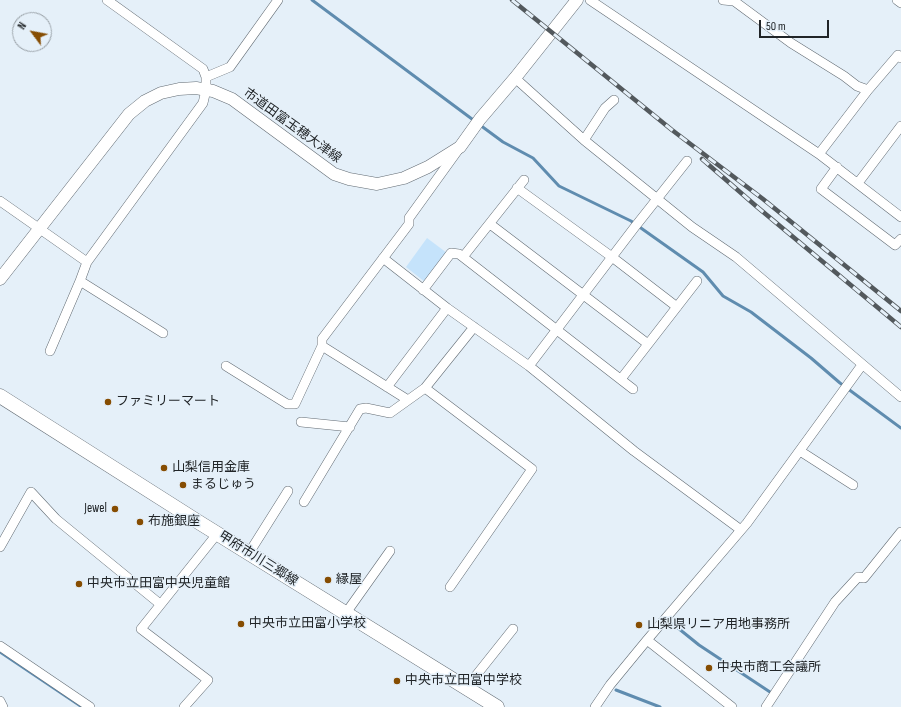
<!DOCTYPE html>
<html>
<head>
<meta charset="utf-8">
<style>
	body { margin:0 }
	#map { position:relative; width:901px; height:707px; overflow:hidden; background:#e5f0f9; font-family:"Sofia Sans Condensed",sans-serif }
	canvas { display:block }
	.north { position:absolute; left:12px; top:12px; width:40px; height:40px; box-sizing:border-box; background:#e5f0f9; border:1px solid #979fa5; border-radius:50%; rotate:302deg; font-size:11px; font-weight:700; line-height:16px; text-align:center; color:#212528 }
	.north::after { content:''; display:block; margin:auto; width:14px; height:18px; background:#864d02; clip-path:polygon(50% 0,100% 100%,50% 72%,0 100%) }
	.scale { position:absolute; left:759px; top:20px; width:70px; height:18px; box-sizing:border-box; border:2px solid #212528; border-top:0; padding-left:5px; font-size:12px; line-height:14px; white-space:nowrap; color:#212528; -webkit-text-stroke:3px #e5f0f9; paint-order:stroke }
</style>
</head>
<body>
<div id="map">
<canvas width="901" height="707"></canvas>
<div class="north">N</div>
<div class="scale">50 m</div>
</div>
<script>
const ctx = document.querySelector('canvas').getContext('2d');
ctx.lineJoin = 'round';
function fillPath(path, color) { ctx.fillStyle = color; ctx.fill(path, 'evenodd'); }
const poly = rows => new Path2D(rows.map(r => 'M' + r).join(''));
function trace(path, color, width, dash) { ctx.strokeStyle = color; ctx.lineWidth = width; ctx.lineCap = dash ? 'butt' : 'round'; ctx.setLineDash(dash || []); ctx.stroke(path); }
function label(font, color, halo, rows, align = 'center') {
  ctx.font = font + ' "Sofia Sans Condensed","Noto Sans JP",sans-serif'; ctx.lineWidth = 3; ctx.setLineDash([]); ctx.textBaseline = 'middle'; ctx.strokeStyle = halo; ctx.fillStyle = color; for (const [text, x, y, turn = 0] of rows) {
    ctx.save(); ctx.translate(x, y); ctx.rotate((+turn || 0) * Math.PI / 180); ctx.textAlign = isNaN(turn) ? turn : align; if (halo) ctx.strokeText(text, 0, 0); ctx.fillText(text, 0, 0); ctx.restore();
  }
}
const green = poly([
	[427,238,447,253,425,282,406,267]
]);
const stream = poly([
	[312,0,476,122],
	[480,125,503,142,533,158,559,186,631,221,703,272,723,296,751,312,811,358,840,383,901,428],
	[673,624,699,645,773,694],
	[0,652,82,707],
	[616,690,660,707]
]);
const street = poly([
	[590,0,819,154,901,217],
	[723,0,734,1,791,43,844,76,857,86,868,90],
	[897,0,901,3],
	[206,77,230,67,278,0],
	[515,78,584,140,692,227,736,257,901,397],
	[584,140,605,108,614,100],
	[819,154,868,90,898,55,901,58],
	[837,167,821,189,895,245,901,239],
	[858,183,901,126],
	[517,188,612,257,677,307],
	[0,201,87,262,203,103,206,90,206,77,203,69,107,0],
	[490,224,648,344],
	[463,257,524,180],
	[383,258,447,308,529,366,634,451,741,530],
	[87,262,80,281,163,333],
	[423,290,451,253,459,254,633,389],
	[322,346,408,400],
	[50,351,80,281],
	[226,366,287,404,295,404,322,346,322,339,409,224,409,218,458,150],
	[529,366,634,228,687,161],
	[621,379,697,281],
	[387,387,447,308],
	[425,388,532,469,450,587],
	[301,422,350,427],
	[800,451,853,485],
	[304,502,360,409,366,408,390,413,425,388,474,327],
	[0,547,31,492,56,519,160,604],
	[249,553,288,491],
	[346,613,390,551],
	[647,640,732,707],
	[0,646,90,707],
	[466,688,513,629],
	[0,701,3,707],
	[184,707,208,680,141,629,217,534],
	[595,707,610,685,647,640,747,523,862,365],
	[766,707,835,602,858,577,864,578,901,532]
]);
const secondary = poly([
	[0,279,129,114,145,101,161,93,179,89,196,88,213,91,232,99,334,174,349,179,377,184,404,178,428,167,460,147,480,119,515,78,577,0]
]);
const primary = poly([
	[0,396,200,523,497,707]
]);
const rail = poly([
	[512,0,672,130,763,199,901,311],
	[702,159,756,206,901,327]
]);
const markers = [
	[108,402,4,"#864d02"],
	[164,468,4,"#864d02"],
	[183,485,4,"#864d02"],
	[115,509,4,"#864d02"],
	[140,522,4,"#864d02"],
	[328,580,4,"#864d02"],
	[79,584,4,"#864d02"],
	[241,624,4,"#864d02"],
	[639,625,4,"#864d02"],
	[709,668,4,"#864d02"],
	[397,681,4,"#864d02"]
];
const streetNames = [
	["市道田富玉穂大津線",292,126,36],
	["甲府市川三郷線",258,559,32]
];
const poiNames = [
	["ファミリーマート",116,402],
	["山梨信用金庫",172,468],
	["まるじゅう",191,485],
	["Jewel",107,509,"right"],
	["布施銀座",148,522],
	["縁屋",336,580],
	["中央市立田富中央児童館",87,584],
	["中央市立田富小学校",249,624],
	["山梨県リニア用地事務所",647,625],
	["中央市商工会議所",717,668],
	["中央市立田富中学校",405,681]
];
fillPath(green, '#c5e3fb');
trace(stream, '#5f8caf', 3);
trace(street, '#626b73', 10);
trace(secondary, '#626b73', 13);
trace(primary, '#626b73', 15);
trace(street, '#fff', 9);
trace(secondary, '#fff', 12);
trace(primary, '#fff', 14);
trace(rail, '#53595d', 4.5);
trace(rail, '#e5f0f9', 3, [9]);
for (const [x, y, r, color] of markers) { const dot = new Path2D(); dot.arc(x, y, r, 0, 2 * Math.PI); ctx.fillStyle = color; ctx.fill(dot); trace(dot, '#e5f0f9', 1.5); }
label('13px', '#212528', '#e5f0f9', streetNames);
label('13px', '#212528', '#e5f0f9', poiNames, 'left');
</script>
</body>
</html>
